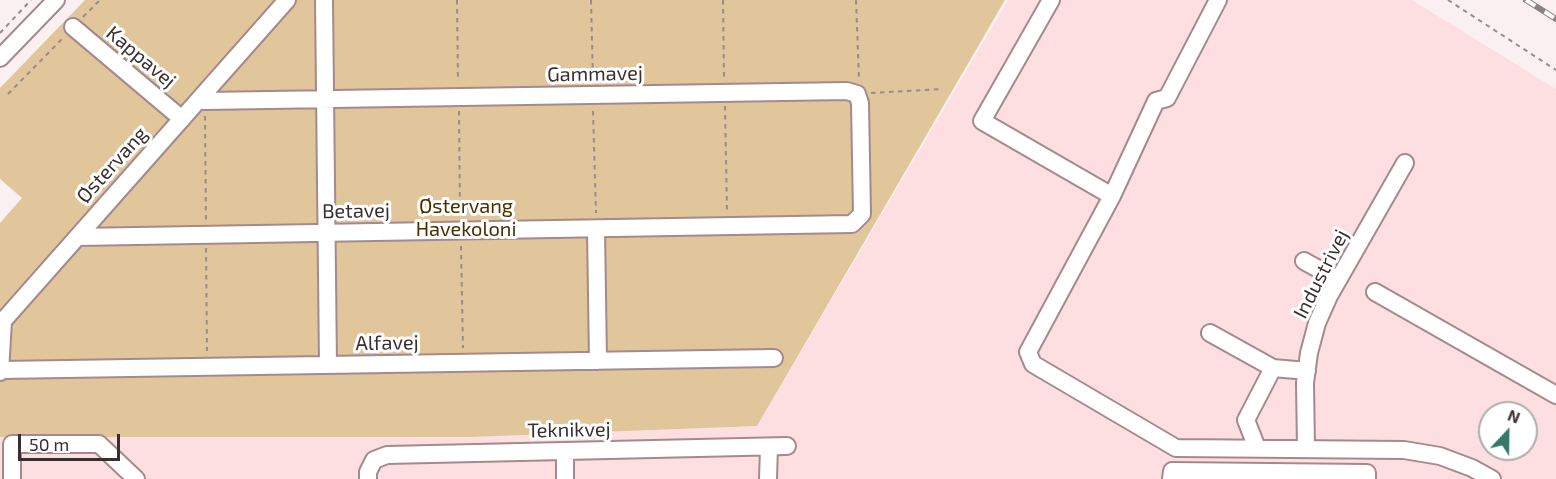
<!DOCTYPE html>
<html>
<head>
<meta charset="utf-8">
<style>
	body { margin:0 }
	#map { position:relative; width:1556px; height:479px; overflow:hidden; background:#fbf0f1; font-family:"Exo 2",sans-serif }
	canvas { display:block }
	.north { position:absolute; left:1478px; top:401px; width:60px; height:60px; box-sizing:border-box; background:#fff; border:2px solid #b0acac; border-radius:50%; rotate:22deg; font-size:16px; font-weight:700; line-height:24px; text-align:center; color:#392f30 }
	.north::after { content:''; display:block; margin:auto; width:21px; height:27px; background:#35786a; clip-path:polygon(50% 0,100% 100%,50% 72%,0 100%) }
	.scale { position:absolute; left:18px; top:434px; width:102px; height:27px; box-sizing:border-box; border:3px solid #392f30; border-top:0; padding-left:8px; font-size:18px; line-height:21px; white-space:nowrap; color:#392f30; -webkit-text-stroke:4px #fff; paint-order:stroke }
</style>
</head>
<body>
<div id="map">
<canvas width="1556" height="479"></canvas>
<div class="north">N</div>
<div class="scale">50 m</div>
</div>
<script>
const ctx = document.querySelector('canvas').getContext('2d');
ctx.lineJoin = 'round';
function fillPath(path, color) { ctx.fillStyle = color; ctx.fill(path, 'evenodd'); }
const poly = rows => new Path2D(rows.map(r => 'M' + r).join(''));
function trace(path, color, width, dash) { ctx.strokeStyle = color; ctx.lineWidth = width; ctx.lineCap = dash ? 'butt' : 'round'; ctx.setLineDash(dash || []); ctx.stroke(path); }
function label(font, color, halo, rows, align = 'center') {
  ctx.font = font + ' "Exo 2",sans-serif'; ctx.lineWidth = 6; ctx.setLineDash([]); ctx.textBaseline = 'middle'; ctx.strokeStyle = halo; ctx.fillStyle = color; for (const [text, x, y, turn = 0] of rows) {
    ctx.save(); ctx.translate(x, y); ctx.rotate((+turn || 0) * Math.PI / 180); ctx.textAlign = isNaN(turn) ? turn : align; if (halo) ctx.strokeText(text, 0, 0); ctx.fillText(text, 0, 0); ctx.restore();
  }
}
const built = poly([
	[1008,0,1412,0,1556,89,1556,479,0,479,0,437,472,437,757,426],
	[1490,413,1526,413,1526,449,1490,449]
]);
const green = poly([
	[85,0,1005,0,757,426,472,437,0,437,0,223,22,198,0,179,0,88]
]);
const path = poly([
	[457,0,458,81],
	[591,0,593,81],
	[723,0,724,77],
	[856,0,859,79],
	[1448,0,1556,70],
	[83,17,100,0],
	[0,33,31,0],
	[871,93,943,89],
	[8,94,62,39],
	[725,106,727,212],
	[459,111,460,216],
	[593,111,596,213],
	[205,116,206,222],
	[461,246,463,348],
	[206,248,207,351]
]);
const minor = poly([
	[324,0,328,365],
	[1051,0,982,121,1112,196],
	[1218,0,1167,98,1156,101,1112,196,1028,352,1033,364,1176,448,1404,450,1440,456,1472,468,1492,479],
	[73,27,182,119],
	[0,58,56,0],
	[596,229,598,361],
	[77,237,852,224,862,214,860,103,857,94,847,91,205,101,199,100],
	[1304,261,1338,280],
	[1375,292,1556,395],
	[1210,333,1273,368],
	[1,370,774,358],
	[0,372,3,321,287,0],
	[1257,448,1246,420,1273,368,1307,371],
	[1306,448,1305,383,1309,353,1317,323,1329,296,1405,163],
	[565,451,565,479],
	[12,479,12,444,99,444,136,479],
	[368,479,368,472,374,460,387,455,787,446],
	[768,479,769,447],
	[1171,479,1172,471,1367,473,1367,479]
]);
const rail = poly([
	[1526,0,1556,19]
]);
const streetNames = [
	["Kappavej",141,57,40],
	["Gammavej",595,74,-1],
	["Østervang",112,165,-48],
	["Betavej",356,211,-1],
	["Industrivej",1321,274,-63],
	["Alfavej",387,343,-1],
	["Teknikvej",569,430,-1]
];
const parkNames = [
	["Østervang",466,206],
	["Havekoloni",466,229]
];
fillPath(built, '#fddfe2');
fillPath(green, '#e1c59b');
trace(minor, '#a48a8c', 20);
trace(path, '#978d8e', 2, [4.5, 4.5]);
trace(minor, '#fff', 16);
trace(rail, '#8c8283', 6);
trace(rail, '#fff', 4, [11]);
label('20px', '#392f30', '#fff', streetNames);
label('20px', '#472f00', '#fff', parkNames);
</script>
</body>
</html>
